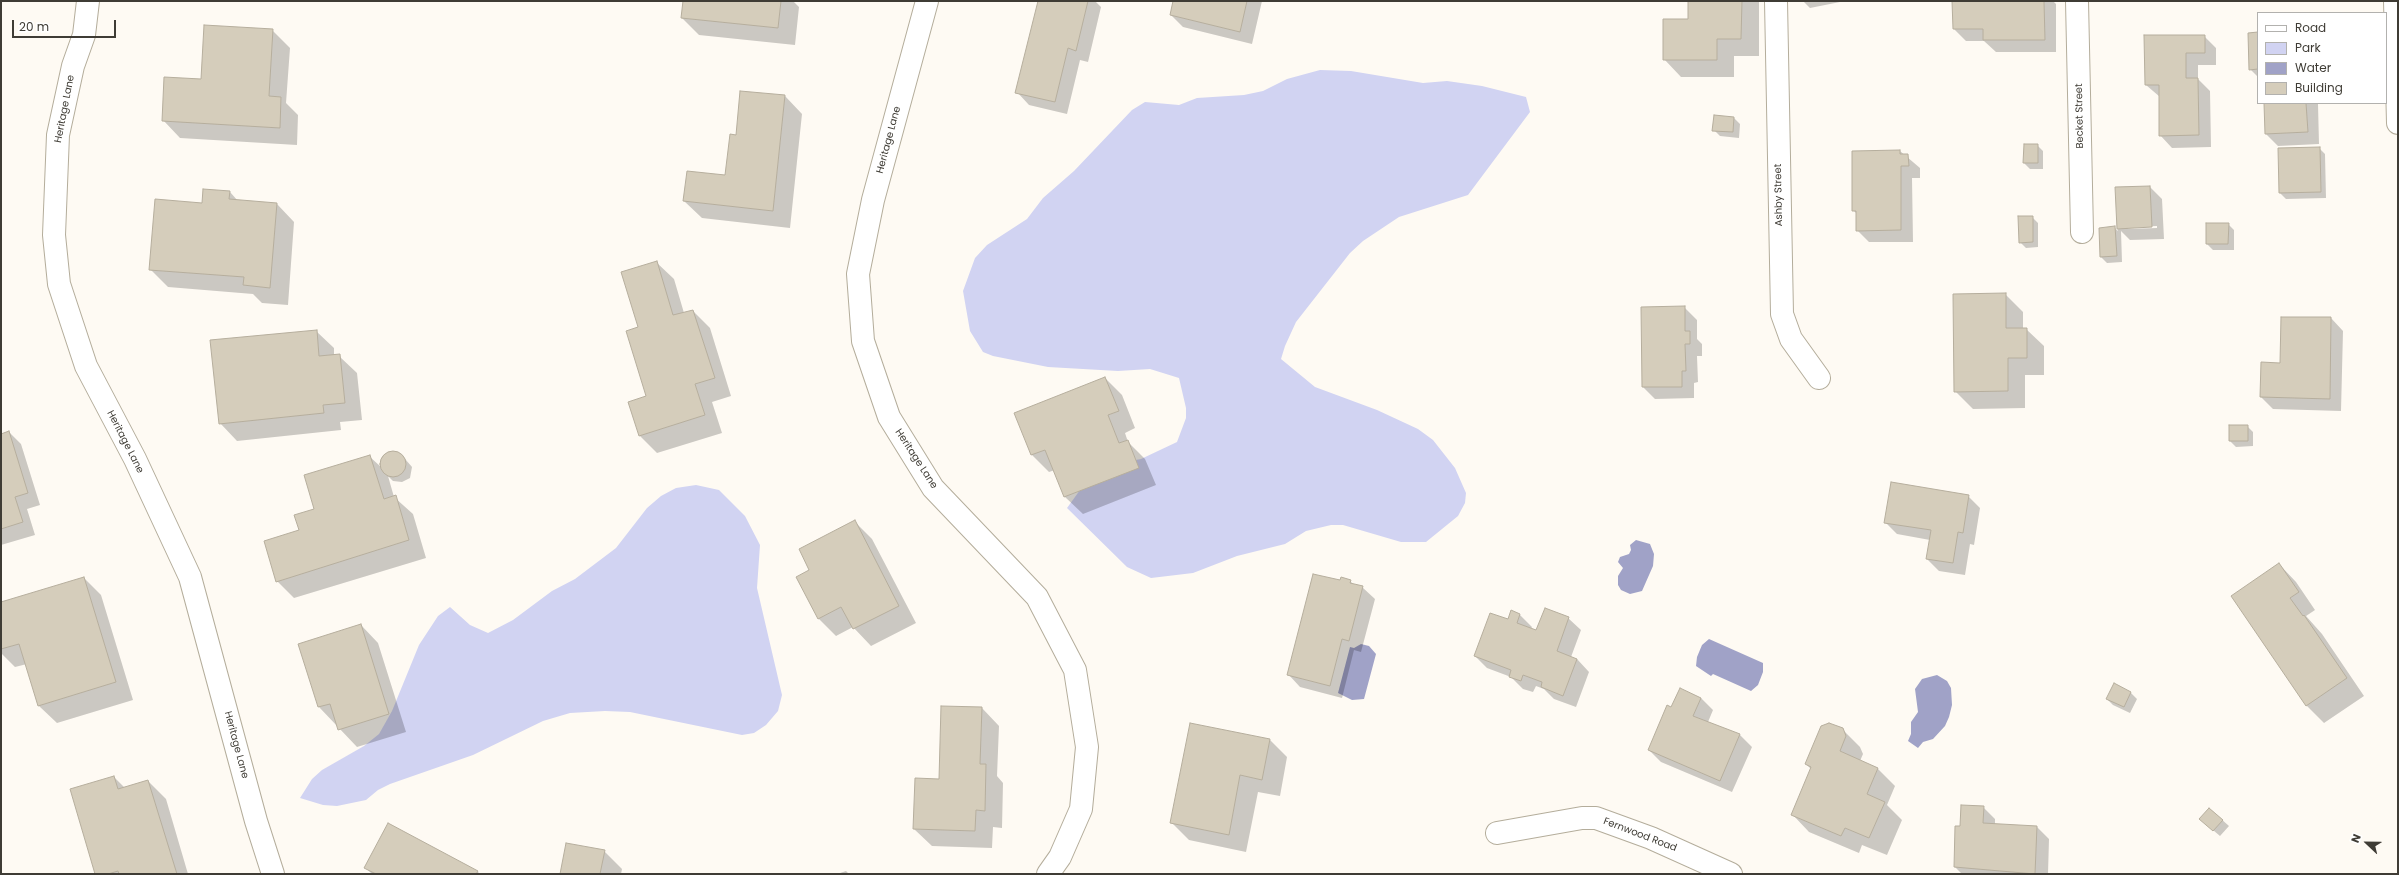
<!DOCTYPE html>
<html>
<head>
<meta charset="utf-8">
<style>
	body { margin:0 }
	#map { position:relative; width:2399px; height:875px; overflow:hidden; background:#fefaf3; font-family:Poppins,sans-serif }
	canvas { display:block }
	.frame { position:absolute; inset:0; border:2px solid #3f3c35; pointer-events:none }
	.legend { position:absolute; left:2257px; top:12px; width:130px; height:92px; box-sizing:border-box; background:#fff; border:1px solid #b2b1ae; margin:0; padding:5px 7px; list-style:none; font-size:12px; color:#3f3c35 }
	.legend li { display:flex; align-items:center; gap:8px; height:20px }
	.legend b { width:20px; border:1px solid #b2b1ae }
	.north { position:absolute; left:2347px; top:823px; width:40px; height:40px; -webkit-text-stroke:3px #fff; paint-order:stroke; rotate:292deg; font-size:11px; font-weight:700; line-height:16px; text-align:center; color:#3f3c35 }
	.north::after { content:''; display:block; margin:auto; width:14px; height:18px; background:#3f3c35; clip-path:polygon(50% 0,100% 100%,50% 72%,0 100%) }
	.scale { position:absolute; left:12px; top:20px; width:104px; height:18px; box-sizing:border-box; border:2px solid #3f3c35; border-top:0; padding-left:5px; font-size:12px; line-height:14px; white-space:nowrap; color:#3f3c35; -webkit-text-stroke:3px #fff; paint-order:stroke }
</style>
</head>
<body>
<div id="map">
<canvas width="2399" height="875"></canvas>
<div class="frame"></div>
<ul class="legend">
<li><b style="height:5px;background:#fff"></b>Road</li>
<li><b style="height:11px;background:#d1d3f2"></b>Park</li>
<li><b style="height:11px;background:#a0a2c7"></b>Water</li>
<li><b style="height:11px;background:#d5cdbb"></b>Building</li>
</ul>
<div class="north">N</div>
<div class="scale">20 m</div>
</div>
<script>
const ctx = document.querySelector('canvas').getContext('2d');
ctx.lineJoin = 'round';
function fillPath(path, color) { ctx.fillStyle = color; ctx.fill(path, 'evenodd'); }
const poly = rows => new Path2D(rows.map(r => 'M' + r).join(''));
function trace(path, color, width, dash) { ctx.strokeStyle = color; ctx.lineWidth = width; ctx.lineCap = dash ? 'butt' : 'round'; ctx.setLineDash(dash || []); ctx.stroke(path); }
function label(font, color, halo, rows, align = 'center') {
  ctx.font = font + ' Poppins,sans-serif'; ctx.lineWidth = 3; ctx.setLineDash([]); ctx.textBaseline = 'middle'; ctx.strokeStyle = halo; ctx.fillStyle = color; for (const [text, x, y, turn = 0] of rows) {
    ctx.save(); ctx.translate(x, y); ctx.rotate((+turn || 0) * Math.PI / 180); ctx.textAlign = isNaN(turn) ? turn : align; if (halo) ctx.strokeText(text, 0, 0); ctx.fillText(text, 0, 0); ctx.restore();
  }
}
const green = poly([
	[1320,70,1351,71,1423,83,1447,81,1482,86,1526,97,1530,112,1468,195,1399,217,1363,241,1350,253,1296,322,1285,346,1281,359,1315,387,1377,410,1418,429,1433,440,1455,468,1466,493,1465,503,1458,516,1426,542,1401,542,1343,525,1331,525,1306,531,1285,544,1237,556,1193,573,1151,578,1127,567,1067,508,1080,490,1119,463,1141,459,1177,442,1186,418,1186,408,1179,378,1150,369,1118,371,1048,367,993,356,983,352,970,331,963,291,975,258,987,245,1027,219,1043,198,1074,171,1132,110,1145,102,1179,105,1197,98,1244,95,1263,91,1287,79],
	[696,485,719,490,745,516,760,545,757,588,782,695,778,711,766,725,754,733,742,735,630,712,605,711,570,713,543,721,473,755,390,784,378,790,366,800,337,806,323,805,300,798,312,779,322,770,364,746,379,734,392,711,419,645,438,616,450,607,470,625,488,633,513,620,552,591,575,579,616,548,647,508,661,496,676,488]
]);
const water = poly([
	[1636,540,1650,544,1654,554,1653,566,1642,591,1630,594,1621,590,1618,585,1618,576,1623,568,1618,562,1620,557,1629,554,1631,550,1630,545],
	[1709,639,1763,663,1763,672,1758,685,1751,691,1713,674,1711,676,1696,666,1697,657,1702,645],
	[1361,644,1369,646,1376,654,1364,699,1352,700,1338,693,1350,647,1354,648],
	[1937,675,1947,681,1951,688,1952,705,1949,717,1945,726,1933,739,1923,742,1918,748,1908,741,1911,734,1911,722,1918,712,1915,689,1922,679]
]);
const shadow = poly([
	[684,1,793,1,799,7,795,45,699,35,682,18],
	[1039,1,1095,1,1101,7,1088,62,1080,60,1067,114,1029,105,1017,92],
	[1174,1,1262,1,1252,44,1183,27,1171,15],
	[1689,1,1759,1,1759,56,1734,56,1734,77,1681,77,1664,59,1689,20],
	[1803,1,1845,1,1810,8],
	[1953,1,2053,1,2056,4,2056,52,1996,52,1984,41,1966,41,1954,29],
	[272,30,290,48,286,103,298,115,297,145,180,138,163,120,202,80],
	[2258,33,2258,77,2250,69],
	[2204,36,2216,48,2216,65,2198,65,2198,79,2210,91,2211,147,2172,148,2160,135,2160,97,2146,85],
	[785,96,802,114,790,228,702,218,684,201,726,176,737,136],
	[2265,103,2323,103,2318,104,2319,144,2278,146,2266,134],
	[1715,116,1734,118,1740,124,1739,138,1720,136,1714,130],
	[2037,145,2043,151,2043,169,2030,169,2024,163],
	[2319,148,2325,154,2326,198,2286,199,2280,193],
	[1900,151,1920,168,1920,178,1912,178,1913,242,1869,242,1857,230,1857,214,1853,210],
	[2150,187,2162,199,2164,239,2130,240,2121,231,2122,262,2107,263,2101,257,2115,228,2118,231,2116,188],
	[2157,226,2157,228,2128,229,2128,227],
	[230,192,238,201,277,204,294,222,288,305,262,303,253,294,168,287,150,269,203,204],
	[2032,217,2038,223,2038,247,2026,248,2020,242],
	[2228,224,2234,230,2234,250,2213,250,2207,244],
	[656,262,674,279,684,313,693,311,710,328,731,396,712,402,722,433,657,453,640,436,647,397,639,327],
	[2005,294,2023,312,2023,329,2026,329,2044,346,2044,375,2025,375,2025,408,1973,409,1955,391],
	[1642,308,1685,308,1697,320,1697,339,1702,344,1702,356,1697,356,1698,382,1694,383,1694,398,1655,399,1643,387],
	[2331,318,2343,331,2341,411,2273,409,2261,397],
	[316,331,334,348,334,356,339,356,357,373,362,420,340,422,341,430,237,441,220,423],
	[1105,378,1122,395,1135,428,1125,433,1128,442,1145,459,1156,485,1083,514,1065,497,1055,470,1049,472,1032,455],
	[2247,426,2253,432,2253,446,2236,447,2230,441],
	[9,432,21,444,40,505,27,509,35,535,1,545,1,435],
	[390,452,400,453,412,467,410,478,402,482,393,481,388,476,394,497,413,514,426,558,294,598,277,581,300,530,315,510,369,456,381,467,382,457],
	[1968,496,1980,508,1974,545,1970,544,1965,575,1939,571,1927,559,1930,540,1897,534,1885,522],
	[854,521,872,539,916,623,871,646,853,627,836,636,819,619,797,578,811,571],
	[2279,564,2296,582,2315,610,2306,616,2322,634,2364,696,2324,723,2307,706,2232,596],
	[84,578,101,595,133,700,57,723,39,706,27,664,15,667,1,653,1,603],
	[1350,581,1354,585,1362,587,1375,599,1361,652,1354,650,1342,698,1300,687,1288,674,1341,582],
	[1511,611,1520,615,1532,627,1531,629,1537,631,1568,618,1581,630,1571,657,1577,659,1589,672,1576,707,1554,699,1544,689,1536,686,1533,692,1523,689,1511,677,1487,668,1475,656,1508,621],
	[361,625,378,643,406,732,357,747,319,707,300,644],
	[2114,684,2131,693,2137,699,2130,713,2113,705,2107,699],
	[1701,698,1713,710,1708,722,1740,735,1752,747,1732,792,1661,762,1649,750,1672,708],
	[982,708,999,726,997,776,1003,783,1002,828,993,827,992,848,932,846,914,829,940,780],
	[1842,729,1860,747,1863,754,1860,761,1877,768,1895,786,1887,805,1902,820,1887,855,1862,845,1859,853,1809,832,1792,814,1811,769,1806,764],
	[1270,740,1287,757,1280,796,1258,792,1246,852,1189,840,1172,823],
	[114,777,125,788,148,781,166,799,188,874,97,874],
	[1983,807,1995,819,1995,825,2037,827,2049,839,2048,874,1962,874,1955,867,1961,827],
	[2210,809,2229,826,2220,836,2207,825],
	[604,851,622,869,621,874,561,874],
	[365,867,477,871,480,874,372,874],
	[846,871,849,874,837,874]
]);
const building = poly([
	[683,1,781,1,778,28,681,18,683,1],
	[1038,1,1088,1,1076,51,1068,48,1055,102,1015,93,1038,1],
	[1173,1,1247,1,1240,32,1170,15,1173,1],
	[1688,1,1742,1,1741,39,1717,39,1717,60,1663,60,1663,19,1688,19,1688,1],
	[1952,1,2044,1,2045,40,1983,40,1983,29,1953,29,1952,1],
	[204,25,273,29,269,96,281,97,280,128,162,121,164,77,201,79,204,25],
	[2258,32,2258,69,2249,70,2248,33,2258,32],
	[2144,35,2205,35,2205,53,2186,53,2186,78,2198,78,2199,135,2159,136,2159,85,2145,85,2144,35],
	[740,91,785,95,773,211,683,201,687,171,725,175,730,134,736,135,740,91],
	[2264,103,2306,103,2308,132,2265,134,2264,103],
	[1714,115,1734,117,1733,132,1712,131,1714,115],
	[2024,144,2038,144,2038,163,2023,163,2024,144],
	[2320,147,2321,192,2279,193,2278,148,2320,147],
	[1900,150,1900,154,1908,154,1909,166,1901,166,1901,230,1856,231,1856,211,1852,211,1852,151,1900,150],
	[2150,186,2152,227,2117,229,2115,187,2150,186],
	[203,189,230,191,229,199,277,203,270,288,243,285,244,277,149,270,155,199,202,203,203,189],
	[2018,216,2033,216,2033,242,2019,243,2018,216],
	[2206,223,2229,223,2228,244,2206,244,2206,223],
	[2115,226,2117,256,2100,257,2099,228,2115,226],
	[657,261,673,315,693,310,715,378,695,384,705,415,639,436,628,402,646,396,626,331,638,327,621,272,657,261],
	[2006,293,2006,328,2027,328,2027,358,2008,358,2008,391,1954,392,1953,294,2006,293],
	[1685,306,1685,331,1690,331,1690,344,1685,344,1686,371,1682,371,1682,387,1642,387,1641,307,1685,306],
	[2281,317,2331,317,2330,399,2260,397,2261,362,2280,363,2281,317],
	[317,330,319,356,340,354,345,403,323,405,324,413,219,424,210,340,317,330],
	[1105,377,1119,411,1108,415,1119,443,1128,440,1139,468,1064,497,1045,450,1031,455,1014,413,1105,377],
	[2229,425,2248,425,2248,441,2229,441,2229,425],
	[9,431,28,493,15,497,23,522,1,529,1,434,9,431],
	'380 464a13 13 0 1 1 26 0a13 13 0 1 1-26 0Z',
	[370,455,384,499,396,495,409,540,276,582,264,541,299,530,294,515,314,509,304,475,370,455],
	[1891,482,1969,495,1963,533,1958,532,1953,563,1926,559,1931,530,1884,523,1891,482],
	[855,520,899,606,853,629,841,607,818,619,796,577,809,570,799,549,855,520],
	[2279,563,2299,592,2290,598,2303,616,2304,615,2347,678,2306,706,2231,596,2279,563],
	[1313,574,1340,580,1341,577,1351,580,1350,583,1363,586,1349,641,1342,639,1330,686,1287,675,1313,574],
	[84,577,116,682,38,706,19,644,1,649,1,602,84,577],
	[1545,608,1569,617,1557,651,1577,659,1563,696,1541,687,1542,682,1523,675,1521,681,1509,677,1511,670,1474,656,1490,613,1508,619,1511,610,1520,614,1517,623,1536,630,1545,608],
	[361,624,389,714,338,730,330,704,318,707,298,644,361,624],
	[2114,683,2131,692,2124,707,2106,699,2114,683],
	[1680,688,1701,698,1693,716,1740,734,1720,781,1648,750,1667,705,1671,707,1680,688],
	[941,706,982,707,980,764,986,764,985,811,976,810,975,831,913,829,915,778,939,779,941,706],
	[1190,723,1270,739,1262,780,1240,775,1229,835,1170,823,1190,723],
	[1829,723,1843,728,1846,736,1840,751,1878,768,1867,794,1885,802,1869,838,1845,828,1841,836,1791,815,1811,767,1805,764,1821,726,1829,723],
	[114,776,118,789,148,780,177,874,119,874,118,871,108,874,95,874,70,789,114,776],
	[1961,805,1984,806,1983,823,2037,826,2035,874,1954,867,1955,826,1960,826,1961,805],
	[2209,808,2223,820,2213,831,2199,819,2209,808],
	[388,823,478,871,476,874,376,874,364,868,388,823],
	[566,843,605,850,600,874,560,874,566,843]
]);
const street = poly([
	[88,1,84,35,73,66,58,135,54,235,59,284,86,366,135,459,190,577,256,821,273,874],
	[927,1,873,200,858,274,863,341,889,417,933,488,1037,597,1075,670,1087,747,1081,809,1060,857,1048,874],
	[1776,1,1782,314,1791,339,1819,378],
	[2077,1,2082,232],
	[2395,1,2398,123],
	[1497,833,1582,818,1596,818,1651,838,1731,874]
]);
const streetNames = [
	["Heritage Lane",65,109,-79],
	["Becket Street",2080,116,-91],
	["Heritage Lane",889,140,-75],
	["Ashby Street",1779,195,-91],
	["Heritage Lane",125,442,63],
	["Heritage Lane",916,459,57],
	["Heritage Lane",236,745,75],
	["Fernwood Road",1640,835,21]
];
fillPath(green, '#d1d3f2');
fillPath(water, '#a0a2c7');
fillPath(shadow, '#0003');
fillPath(building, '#d5cdbb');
trace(building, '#b6ae9d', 1);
trace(street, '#b4ad9b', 24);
trace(street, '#fff', 22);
label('10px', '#3f3c35', '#fff', streetNames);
</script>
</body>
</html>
